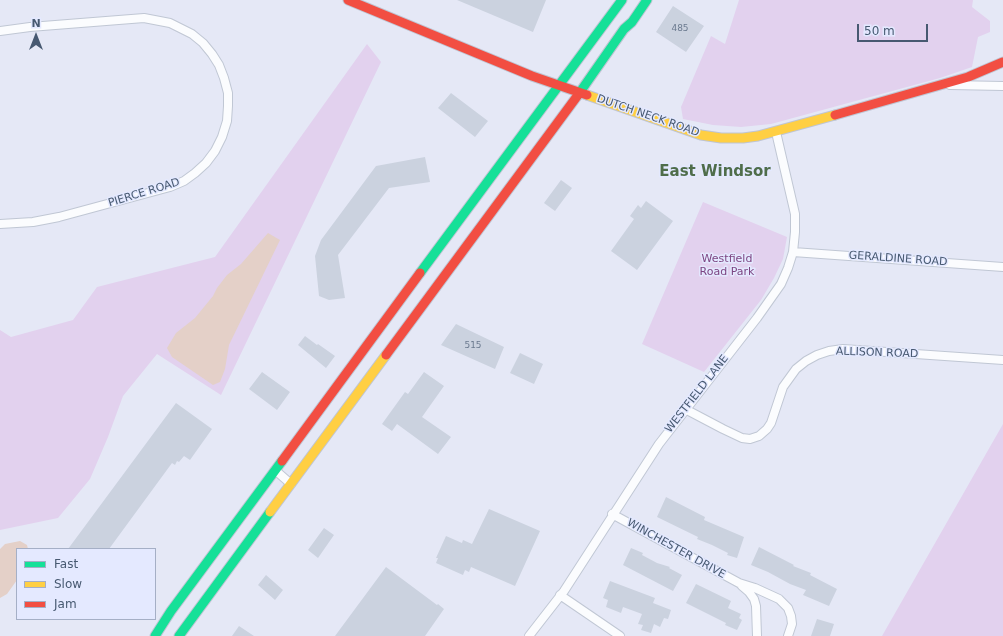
<!DOCTYPE html>
<html>
<head>
<meta charset="utf-8">
<style>
	body { margin:0 }
	#map { position:relative; width:1003px; height:636px; overflow:hidden; background:#e5e8f6; font-family:"DejaVu Sans",sans-serif }
	canvas { display:block }
	.legend { position:absolute; left:16px; top:548px; width:140px; height:72px; box-sizing:border-box; background:#e4e9ff; border:1px solid #a5afc6; margin:0; padding:5px 7px; list-style:none; font-size:12px; color:#475971 }
	.legend li { display:flex; align-items:center; gap:8px; height:20px }
	.legend b { width:20px; border:1px solid #a5afc6 }
	.north { position:absolute; left:16px; top:16px; width:40px; height:40px; -webkit-text-stroke:3px #e4e9ff; paint-order:stroke; rotate:0deg; font-size:11px; font-weight:700; line-height:16px; text-align:center; color:#475971 }
	.north::after { content:''; display:block; margin:auto; width:14px; height:18px; background:#475971; clip-path:polygon(50% 0,100% 100%,50% 72%,0 100%) }
	.scale { position:absolute; left:857px; top:24px; width:71px; height:18px; box-sizing:border-box; border:2px solid #475971; border-top:0; padding-left:5px; font-size:12px; line-height:14px; white-space:nowrap; color:#475971; -webkit-text-stroke:3px #e4e9ff; paint-order:stroke }
</style>
</head>
<body>
<div id="map">
<canvas width="1003" height="636"></canvas>
<ul class="legend">
<li><b style="height:5px;background:#16e098"></b>Fast</li>
<li><b style="height:5px;background:#ffcf43"></b>Slow</li>
<li><b style="height:5px;background:#f24e42"></b>Jam</li>
</ul>
<div class="north">N</div>
<div class="scale">50 m</div>
</div>
<script>
const ctx = document.querySelector('canvas').getContext('2d');
ctx.lineJoin = 'round';
function fillPath(path, color) { ctx.fillStyle = color; ctx.fill(path, 'evenodd'); }
const poly = rows => new Path2D(rows.map(r => 'M' + r).join(''));
function trace(path, color, width, dash) { ctx.strokeStyle = color; ctx.lineWidth = width; ctx.lineCap = dash ? 'butt' : 'round'; ctx.setLineDash(dash || []); ctx.stroke(path); }
function label(font, color, halo, rows, align = 'center') {
  ctx.font = font + ' "DejaVu Sans",sans-serif'; ctx.lineWidth = 3; ctx.setLineDash([]); ctx.textBaseline = 'middle'; ctx.strokeStyle = halo; ctx.fillStyle = color; for (const [text, x, y, turn = 0] of rows) {
    ctx.save(); ctx.translate(x, y); ctx.rotate((+turn || 0) * Math.PI / 180); ctx.textAlign = isNaN(turn) ? turn : align; if (halo) ctx.strokeText(text, 0, 0); ctx.fillText(text, 0, 0); ctx.restore();
  }
}
const green = poly([
	[739,0,973,0,972,7,990,21,990,32,978,37,972,67,940,78,771,124,741,127,713,125,683,119,681,107,711,36,725,44],
	[367,44,381,62,221,395,157,354,123,396,108,437,90,479,58,518,0,530,0,330,11,337,73,320,97,287,215,257],
	[703,202,787,237,783,259,774,278,761,300,704,372,642,344],
	[1003,424,1003,636,882,636]
]);
const water = poly([
	[268,233,280,240,229,345,225,369,220,382,213,385,172,357,167,348,176,333,195,318,213,296,217,288,227,275,241,264],
	[20,541,27,545,28,549,17,549,17,580,7,594,0,598,0,549,5,544]
]);
const building = poly([
	[457,0,546,0,533,32],
	[673,6,704,26,686,52,656,32],
	[451,93,488,121,475,137,438,108],
	[425,157,430,182,389,188,338,255,345,298,329,300,319,296,315,256,321,240,376,166],
	[561,180,572,188,555,211,544,203],
	[646,201,673,221,637,270,611,251,634,219,630,216,638,205,641,208],
	[456,324,504,347,495,369,441,345],
	[305,336,317,345,318,344,335,356,326,368,298,345],
	[520,353,543,364,534,384,510,373],
	[262,372,290,392,277,410,249,389],
	[424,372,444,386,422,417,451,437,438,454,397,424,392,431,382,424,405,392,408,394],
	[176,403,212,429,190,460,184,456,179,462,177,461,175,465,172,463,109,549,68,549],
	[666,497,705,517,704,520,744,537,737,558,727,555,728,553,712,545,697,539,698,537,657,517],
	[489,509,540,531,515,586,471,567,469,572,465,570,463,575,436,563,438,558,436,558,446,536,462,543,463,540,472,544],
	[324,528,334,535,318,558,308,550],
	[759,547,794,565,793,566,811,573,810,575,837,589,829,606,803,595,806,590,790,584,768,572,751,565],
	[631,548,643,553,642,555,657,563,670,567,669,568,682,575,673,591,623,565],
	[386,567,437,605,438,604,444,609,425,636,335,636],
	[266,575,283,590,275,600,258,585],
	[610,581,655,598,653,603,671,610,668,619,664,618,660,627,654,624,651,633,641,630,643,625,638,624,642,614,623,607,621,613,606,607,608,600,603,598],
	[696,584,731,601,728,608,741,614,739,618,742,620,737,630,725,625,726,623,686,603],
	[817,619,834,624,830,636,811,636],
	[239,626,254,636,232,636]
]);
const street = poly([
	[0,31,30,27,144,18,170,23,192,34,203,43,212,54,219,65,224,78,228,93,228,106,227,121,222,137,215,151,206,163,195,173,184,181,170,187,59,217,33,222,0,224],
	[950,85,1003,86],
	[793,252,1003,267],
	[685,409,723,429,742,438,750,439,759,436,767,429,771,423,783,387,796,369,806,361,817,355,829,351,843,349,1003,360],
	[275,470,291,484],
	[612,514,739,583,755,588,779,599,788,608,791,616,792,624,788,636],
	[742,586,749,592,754,599,756,606,757,636],
	[560,595,620,636],
	[529,636,564,591,659,444,757,318,781,284,788,268,793,252,795,232,795,214,776,132]
]);
const fast = poly([
	[578,95,624,29,632,22,647,0],
	[420,273,622,0],
	[155,636,171,611,282,461],
	[179,636,270,512]
]);
const slow = poly([
	[587,95,701,135,721,138,743,138,758,136,835,115],
	[270,512,386,355]
]);
const jam = poly([
	[348,0,532,76,587,95],
	[835,115,968,77,1003,62],
	[386,355,578,95],
	[282,461,420,273]
]);
const numberNames = [
	["485",680,29],
	["515",473,346]
];
const streetNames = [
	["DUTCH NECK ROAD",648,116,19],
	["PIERCE ROAD",144,193,-17],
	["GERALDINE ROAD",898,259,4],
	["ALLISON ROAD",877,353,2],
	["WESTFIELD LANE",697,394,-52],
	["WINCHESTER DRIVE",676,549,29]
];
const parkNames = [
	["Westfield",727,259],
	["Road Park",727,272]
];
const districtNames = [
	["East Windsor",715,172]
];
fillPath(green, '#e2d1ee');
fillPath(water, '#e4d0c8');
fillPath(building, '#cbd2df');
trace(street, '#c0c7d4', 10);
trace(fast, '#bfc5d3', 11);
trace(slow, '#bfc5d3', 11);
trace(jam, '#bfc5d3', 11);
trace(street, '#fbfcfe', 8);
trace(fast, '#16e098', 9);
trace(slow, '#ffcf43', 9);
trace(jam, '#f24e42', 9);
label('9px', '#6b7a8f', null, numberNames);
label('11px', '#475971', '#e4e9ff', streetNames);
label('11px', '#7d4582', '#e4e9ff', parkNames);
label('bold 15px', '#4f6d4a', '#e4e9ff', districtNames);
</script>
</body>
</html>
